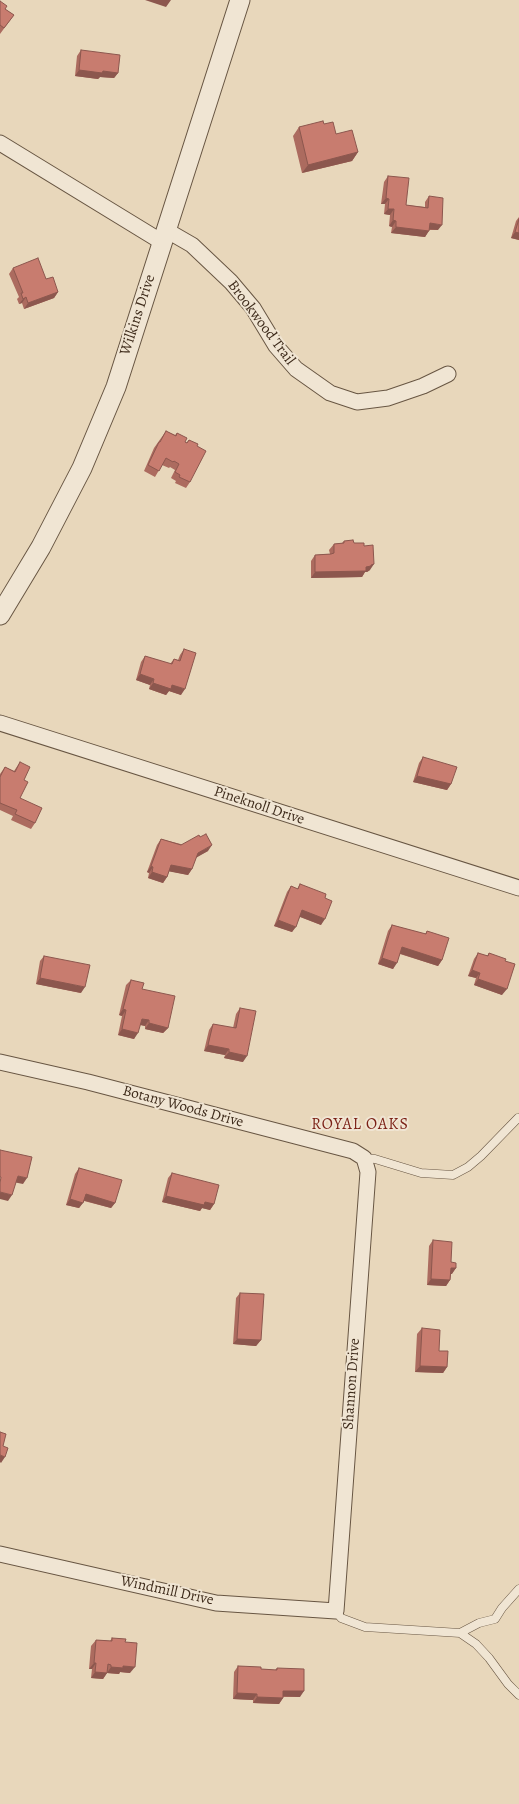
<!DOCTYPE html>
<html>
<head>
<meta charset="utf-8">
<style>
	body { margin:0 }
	canvas { display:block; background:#e8d7bb }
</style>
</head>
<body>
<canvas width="519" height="1804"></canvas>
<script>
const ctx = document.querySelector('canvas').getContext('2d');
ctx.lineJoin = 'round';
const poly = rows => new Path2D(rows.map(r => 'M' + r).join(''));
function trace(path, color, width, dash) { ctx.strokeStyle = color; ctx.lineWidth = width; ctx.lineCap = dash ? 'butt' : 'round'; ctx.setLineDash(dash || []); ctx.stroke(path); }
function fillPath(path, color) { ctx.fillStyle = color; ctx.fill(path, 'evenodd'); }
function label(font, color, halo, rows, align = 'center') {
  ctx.font = font + ' Alegreya,serif'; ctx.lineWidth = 4; ctx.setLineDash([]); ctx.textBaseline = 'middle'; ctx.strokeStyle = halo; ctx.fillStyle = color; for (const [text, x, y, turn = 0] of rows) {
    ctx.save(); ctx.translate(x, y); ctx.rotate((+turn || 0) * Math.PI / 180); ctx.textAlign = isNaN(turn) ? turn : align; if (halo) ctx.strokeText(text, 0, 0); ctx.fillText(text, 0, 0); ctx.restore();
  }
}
const service = poly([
	[364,1158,375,1159,421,1173,453,1175,468,1167,481,1156,518,1118],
	[336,1611,341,1618,365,1627,460,1633,476,1644,489,1658,508,1684,519,1695],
	[460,1633,479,1623,495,1619,502,1608,519,1589]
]);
const minor = poly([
	[0,143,162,242],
	[166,230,192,245,231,282,253,308,276,346,296,369,330,393,357,402,388,398,423,386,448,374],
	[0,723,519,888],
	[0,1062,88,1082,353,1151,364,1158,368,1172,336,1611,216,1603,0,1554]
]);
const tertiary = poly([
	[0,615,41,547,82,468,116,387,240,0]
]);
const wall = poly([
	[0,1,5,9,14,15,0,34],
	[81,50,118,73,114,78,100,77,98,79,75,76,77,56],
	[324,124,358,152,352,161,302,173,293,136,299,127],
	[388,176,406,205,425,207,425,202,429,196,438,230,429,230,425,237,391,233,392,227,389,226,390,215,384,214,385,204,381,204,384,182],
	[519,217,519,240,511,238,516,221],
	[13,268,46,279,58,292,54,298,24,309,22,303,19,304,17,299,19,297,9,274],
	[166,431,175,435,177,433,185,442,186,443,189,440,197,446,190,482,186,488,175,483,176,481,171,478,175,470,170,467,169,468,162,465,155,477,144,471,154,448],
	[344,541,364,546,370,570,367,572,365,572,362,577,311,578,311,561,315,555,330,554,329,550,334,544,342,543],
	[184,649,181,695,169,691,166,695,149,689,150,685,136,680,141,662,145,656,170,664,174,659,178,660,180,655],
	[423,757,451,784,447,790,413,782,419,763],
	[20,762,24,780,20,798,35,823,31,829,11,820,13,816,0,810,0,774,5,767,14,771],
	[161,839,208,851,196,857,192,869,188,875,169,871,167,877,163,883,148,878,149,873,147,872,157,845],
	[300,884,325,898,321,925,300,917,292,932,274,926,287,892,291,886,297,889],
	[392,925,425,934,427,931,442,960,438,966,400,954,393,969,378,964,388,931],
	[478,953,487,956,489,953,505,961,502,995,474,985,476,978,468,976,474,959],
	[44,956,81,993,36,984,40,961],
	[131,980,142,989,168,1028,163,1033,145,1029,145,1026,140,1025,134,1039,118,1035,122,1016,119,1015,126,985],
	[240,1008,243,1062,224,1058,225,1055,204,1051,209,1030,213,1024,233,1028,236,1014],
	[79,1168,115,1203,111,1208,84,1201,79,1208,66,1205,75,1174],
	[172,1173,214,1204,210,1210,202,1208,200,1211,162,1202,168,1178],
	[433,1240,456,1268,451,1274,450,1280,446,1286,427,1285,429,1246],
	[240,1293,261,1340,256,1346,233,1344,236,1298],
	[422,1328,439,1351,447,1367,443,1373,415,1372,417,1334],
	[112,1638,125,1642,130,1673,120,1672,119,1674,107,1673,103,1679,91,1678,92,1669,89,1669,91,1646,96,1640,110,1641],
	[238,1666,261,1669,275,1670,277,1668,300,1697,283,1697,283,1698,279,1704,253,1703,253,1700,233,1699,234,1672]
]);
const shadedWall = poly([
	[145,0,171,0,166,7],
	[79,70,103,71,118,73,114,78,100,77,98,79,75,76],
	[358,152,352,161,302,173,308,165],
	[386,198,389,199,385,204,381,204],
	[388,209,394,209,390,215,384,214],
	[393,220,396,221,392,227,389,226],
	[430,223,442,225,438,230,426,229],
	[396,227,429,231,425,237,391,233],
	[515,232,519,233,519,240,511,238],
	[58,292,54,298,24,309,28,303],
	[26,297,22,303,19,304,23,299],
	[374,564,370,570,367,572,365,572,362,577,311,578,315,572],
	[140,674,154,679,150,685,136,680],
	[153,683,172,685,185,689,181,695,169,691,166,695,149,689],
	[417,776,451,784,447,790,413,782],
	[212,845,208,851,194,859,198,853],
	[171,865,192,869,188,875,167,871],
	[151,866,153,867,149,873,147,872],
	[152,872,167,877,163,883,148,878],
	[302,910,325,919,321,925,298,916],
	[278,920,296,927,292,932,274,926],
	[402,947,442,960,438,966,398,953],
	[382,958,397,963,393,969,378,964],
	[472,970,480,973,476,978,468,976],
	[40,978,85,987,81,993,36,984],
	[478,979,507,989,502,995,474,985],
	[123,1009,126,1010,122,1016,119,1015],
	[142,1019,149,1020,145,1026,137,1024],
	[149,1023,168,1028,163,1033,145,1029],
	[122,1029,138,1033,134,1039,118,1035],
	[208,1045,229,1049,225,1055,204,1051],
	[229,1052,247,1056,243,1062,224,1058],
	[18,1176,27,1178,23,1184,13,1182],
	[0,1192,12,1195,8,1201,0,1199],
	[86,1194,115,1203,111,1208,82,1200],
	[166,1196,205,1202,214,1204,210,1210,202,1208,200,1211,162,1202],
	[70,1199,83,1203,79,1208,66,1205],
	[451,1268,456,1268,452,1274,447,1274],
	[431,1279,450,1280,446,1286,427,1285],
	[237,1339,261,1340,256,1346,233,1344],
	[420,1366,447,1367,443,1373,415,1372],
	[0,1455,5,1457,1,1463,0,1462],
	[94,1663,96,1663,92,1669,89,1669],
	[123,1666,135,1667,130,1673,120,1672,119,1674,107,1673,111,1667],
	[95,1672,107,1673,103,1679,91,1678],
	[283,1691,304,1691,300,1697,279,1696],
	[237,1693,257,1694,253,1700,233,1699],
	[257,1697,283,1698,279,1704,253,1703]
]);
const building = poly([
	[0,1,7,6,5,9,14,15,4,28,0,25,0,1],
	[81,50,120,55,118,73,103,71,102,73,79,70,81,50],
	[323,121,324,124,333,122,336,134,352,130,358,152,308,165,299,127,323,121],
	[388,176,409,178,406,205,428,208,429,196,443,198,442,225,430,223,429,231,396,227,396,221,393,220,394,209,388,209,389,199,386,198,388,176],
	[519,219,519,233,515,232,519,219],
	[38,258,46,279,53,277,58,292,28,303,26,297,23,299,21,293,23,293,13,268,38,258],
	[166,431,176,436,177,433,187,438,185,442,187,443,189,440,198,444,197,446,206,451,190,482,179,477,180,475,175,472,179,464,174,461,173,462,166,458,159,471,148,465,159,442,160,442,166,431],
	[353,540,354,543,364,543,364,546,373,545,374,564,371,565,371,566,366,567,366,571,315,572,315,555,331,554,334,553,334,544,344,543,344,541,353,540],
	[184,649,196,653,185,689,172,685,171,689,153,683,154,679,140,674,145,656,172,664,174,659,180,661,184,649],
	[423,757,457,767,451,784,417,776,423,757],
	[20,762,30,767,24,780,28,782,20,798,42,808,35,823,15,814,17,810,0,803,0,777,5,767,15,772,20,762],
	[206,834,212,845,198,853,192,869,171,865,167,877,152,872,153,867,151,866,161,839,181,845,199,835,200,837,206,834],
	[300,884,326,894,325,898,332,901,325,919,302,910,296,927,278,920,291,886,298,889,300,884],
	[392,925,426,934,427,931,449,938,442,960,402,947,397,963,382,958,392,925],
	[478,953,488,956,489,953,506,959,505,961,515,964,507,989,478,979,480,973,472,970,478,953],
	[44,956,90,965,85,987,40,978,44,956],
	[131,980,144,983,142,989,175,996,168,1028,149,1023,149,1020,142,1019,138,1033,122,1029,126,1010,123,1009,131,980],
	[240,1008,256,1011,247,1056,229,1052,229,1049,208,1045,213,1024,236,1028,240,1008],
	[0,1150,32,1157,27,1178,18,1176,12,1195,0,1192,0,1183,1,1177,0,1177,0,1150],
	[79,1168,122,1180,115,1203,86,1194,83,1203,70,1199,79,1168],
	[172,1173,219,1185,214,1204,205,1202,204,1205,166,1196,172,1173],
	[433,1240,452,1242,451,1262,456,1263,456,1268,451,1268,450,1280,431,1279,433,1240],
	[240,1293,264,1294,261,1340,237,1339,240,1293],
	[422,1328,440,1330,439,1351,448,1351,447,1367,420,1366,422,1328],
	[0,1432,6,1434,3,1446,8,1448,5,1457,0,1455,0,1432],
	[112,1638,126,1639,125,1642,137,1643,135,1667,123,1666,123,1668,111,1667,111,1665,108,1664,107,1673,95,1672,96,1663,94,1663,96,1640,112,1641,112,1638],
	[238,1666,261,1667,261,1669,277,1670,277,1668,304,1669,304,1691,283,1691,283,1698,257,1697,257,1694,237,1693,238,1666]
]);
const streetNames = [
	["Wilkins Drive",138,315,-72],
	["Brookwood Trail",261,323,53],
	["Pineknoll Drive",259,806,18],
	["Botany Woods Drive",183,1107,15],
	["Shannon Drive",352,1384,-86],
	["Windmill Drive",167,1591,12]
];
const neighbourhoodNames = [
	["ROYAL OAKS",360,1125]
];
trace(service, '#685643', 9);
trace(minor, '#685643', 17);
trace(tertiary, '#685643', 21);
trace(service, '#f0e5d3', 8);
trace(minor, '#f0e5d3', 15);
trace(tertiary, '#f0e5d3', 19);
fillPath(wall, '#ac6b5f');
fillPath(shadedWall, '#8c574e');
fillPath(building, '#c87c6f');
trace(building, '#8c574e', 1);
label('15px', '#3e2b1b', '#f0e5d3', streetNames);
ctx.letterSpacing = '1px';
label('16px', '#7a1f14', '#f0e5d3', neighbourhoodNames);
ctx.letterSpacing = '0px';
</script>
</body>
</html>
